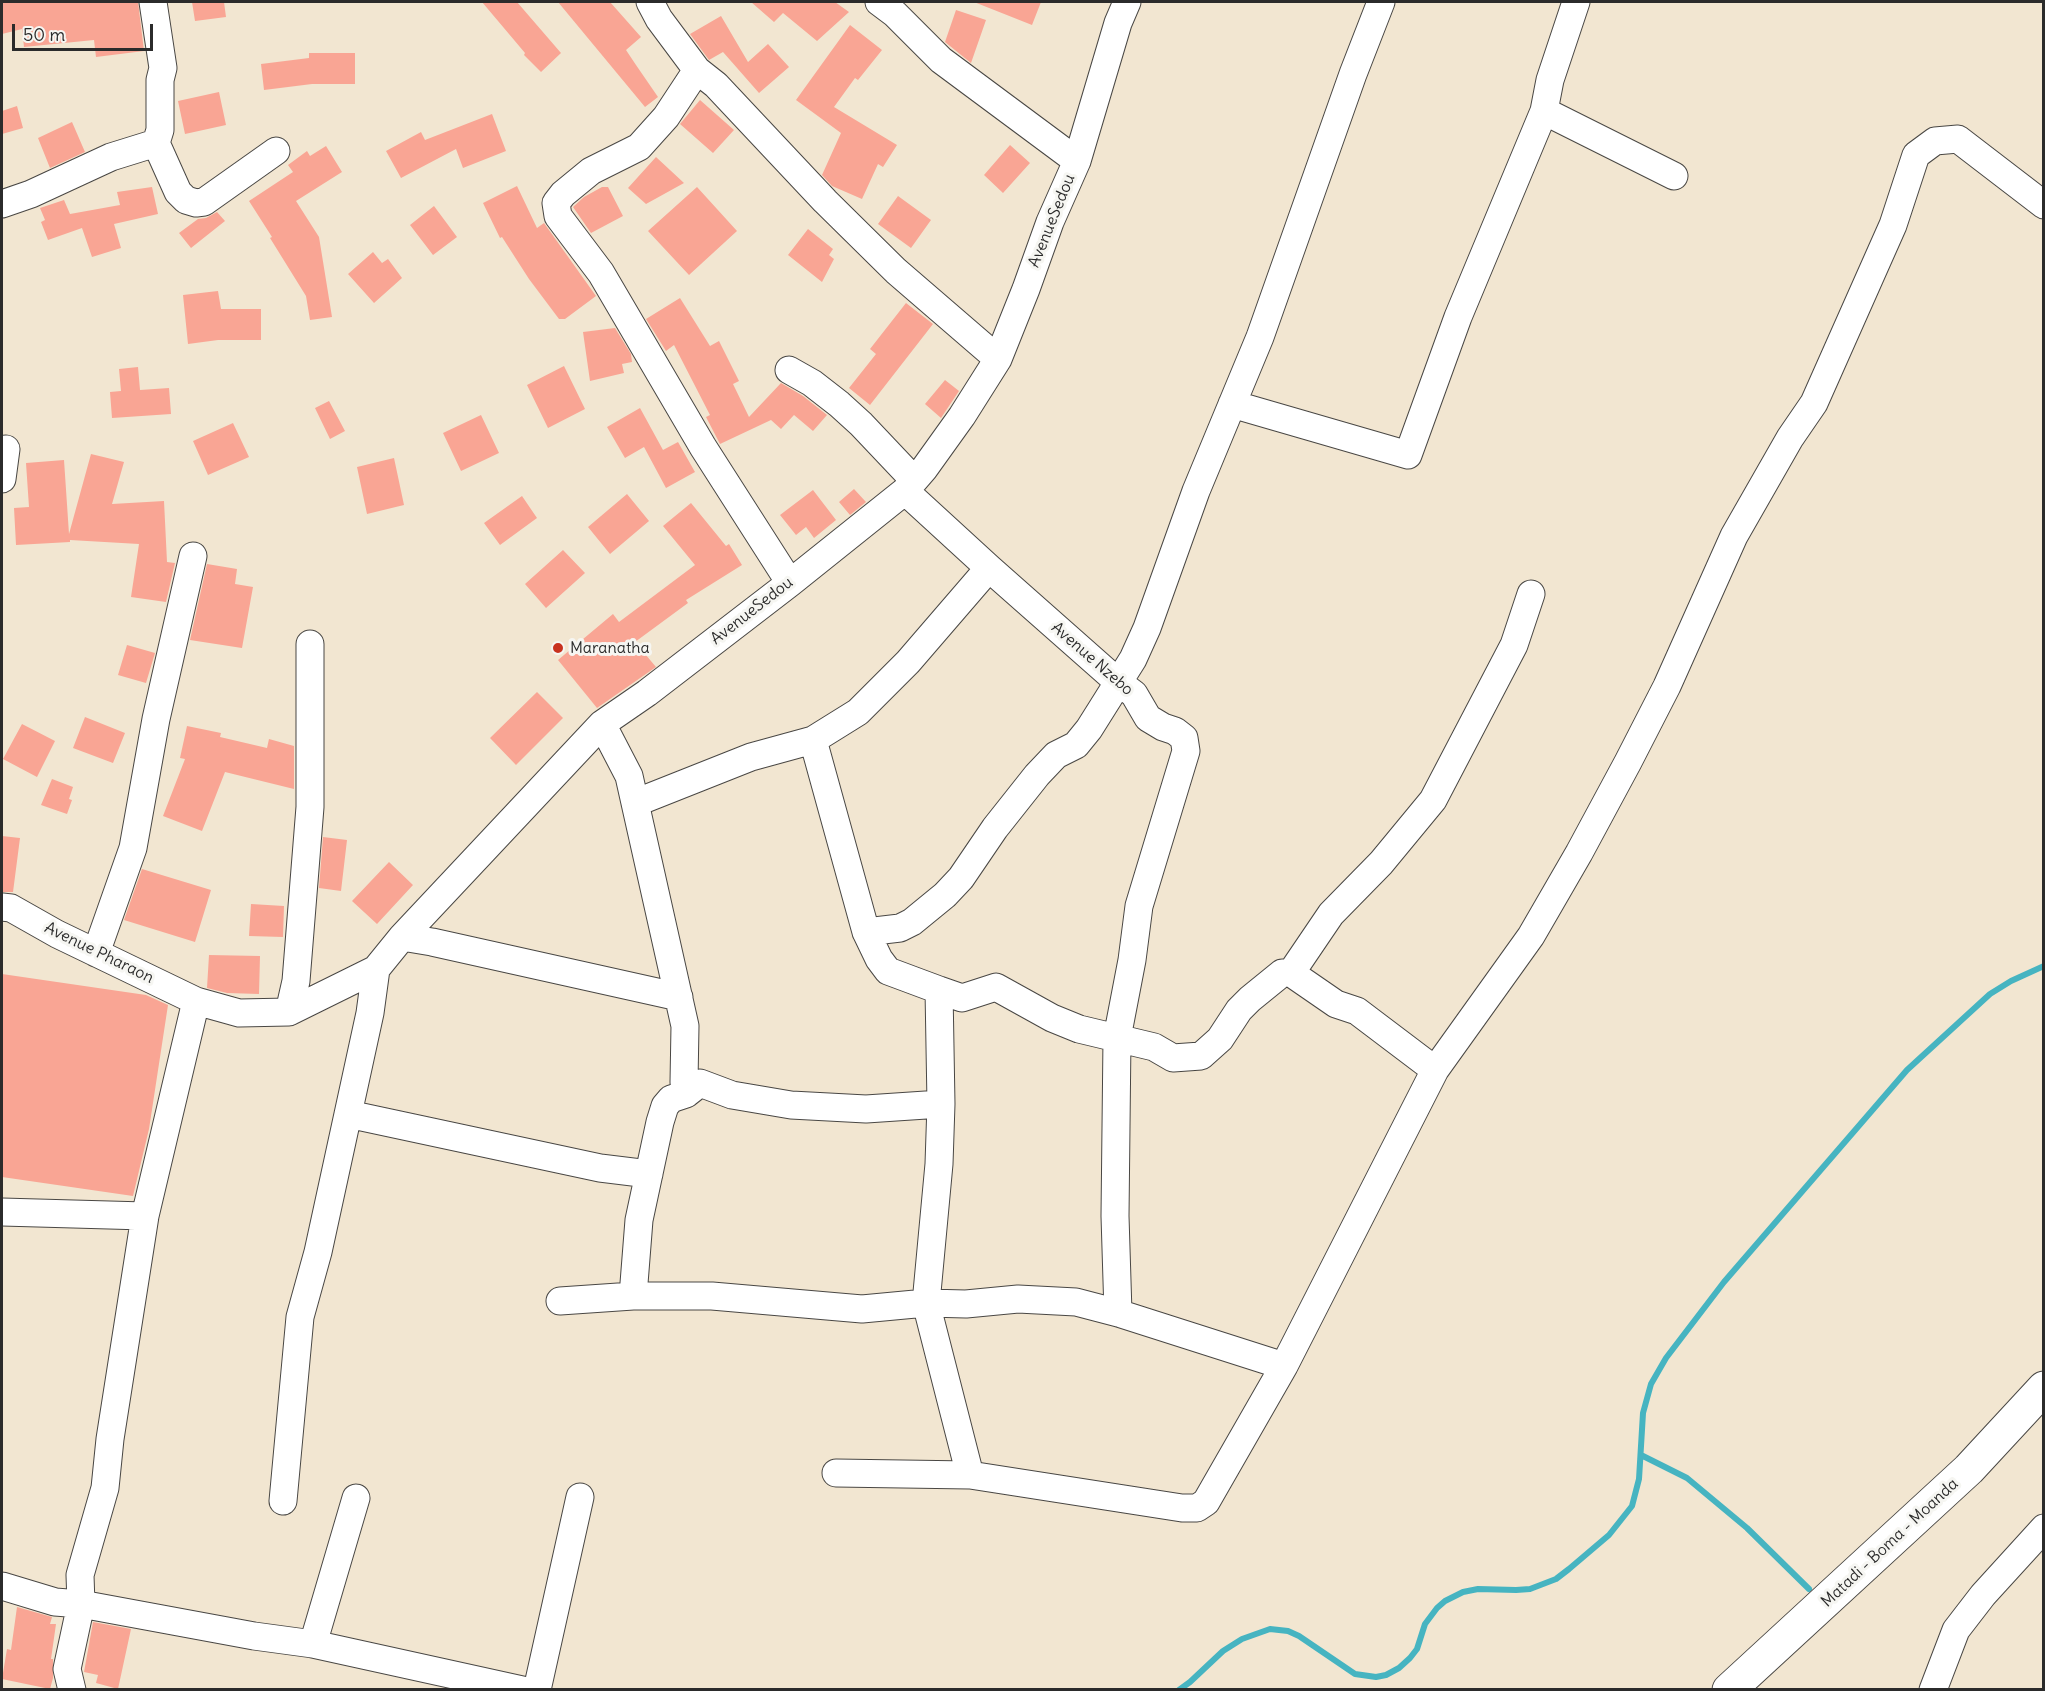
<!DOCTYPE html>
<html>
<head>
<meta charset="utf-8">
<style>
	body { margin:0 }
	#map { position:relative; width:2045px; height:1691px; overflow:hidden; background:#f2e6d1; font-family:Delius,sans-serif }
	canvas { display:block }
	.frame { position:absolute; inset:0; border:3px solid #2b2b2b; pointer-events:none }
	.scale { position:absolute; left:12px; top:24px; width:141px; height:27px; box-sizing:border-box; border:3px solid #2b2b2b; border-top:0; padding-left:8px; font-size:18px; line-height:21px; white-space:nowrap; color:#2b2b2b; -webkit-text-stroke:4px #f6f6f2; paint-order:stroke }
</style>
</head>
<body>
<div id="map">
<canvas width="2045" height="1691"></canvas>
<div class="frame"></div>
<div class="scale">50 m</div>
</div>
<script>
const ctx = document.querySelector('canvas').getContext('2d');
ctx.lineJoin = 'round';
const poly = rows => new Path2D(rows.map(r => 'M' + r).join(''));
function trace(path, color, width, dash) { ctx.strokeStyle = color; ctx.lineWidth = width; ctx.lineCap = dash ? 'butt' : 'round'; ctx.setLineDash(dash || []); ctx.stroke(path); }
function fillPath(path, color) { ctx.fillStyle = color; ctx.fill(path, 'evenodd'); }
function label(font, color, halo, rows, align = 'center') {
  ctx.font = font + ' Delius,sans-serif'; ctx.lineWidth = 6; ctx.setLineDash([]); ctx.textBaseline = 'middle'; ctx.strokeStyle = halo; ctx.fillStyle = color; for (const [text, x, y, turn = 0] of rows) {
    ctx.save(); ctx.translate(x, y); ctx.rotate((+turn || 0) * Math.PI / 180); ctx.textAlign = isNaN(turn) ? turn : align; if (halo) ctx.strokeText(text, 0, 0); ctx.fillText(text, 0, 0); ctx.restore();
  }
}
const stream = poly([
	[1641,1455,1687,1478,1747,1528,1809,1589],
	[1179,1690,1190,1682,1223,1651,1242,1639,1270,1629,1288,1631,1299,1636,1355,1674,1376,1677,1386,1675,1399,1668,1410,1658,1417,1649,1425,1624,1437,1608,1445,1601,1463,1592,1478,1589,1516,1590,1530,1589,1556,1579,1569,1569,1609,1535,1632,1506,1639,1479,1643,1413,1651,1384,1666,1358,1724,1282,1907,1070,1990,994,2011,981,2044,966]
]);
const building = poly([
	[2,2,138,2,144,51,96,57,94,40,24,47,22,29,2,34],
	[192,2,224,2,226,17,195,21],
	[482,2,517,2,561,53,541,72,524,55,525,53],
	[558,2,610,2,641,37,626,50,636,65,635,66,636,65,658,97,645,107],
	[751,2,835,2,849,12,817,41,783,13,774,22],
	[974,2,1041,2,1032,25],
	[956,10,986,20,971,63,945,42],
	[721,16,748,62,768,44,789,67,759,93,723,52,709,60,690,34],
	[850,25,882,50,858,80,855,78,834,107,897,145,883,167,878,164,862,199,832,186,822,175,841,133,796,100],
	[309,53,355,53,355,84,312,84,264,90,261,64,309,58],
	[219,92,226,125,185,134,178,101],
	[700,100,734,130,713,153,680,124],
	[17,106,23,128,2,134,2,111],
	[492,114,506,151,463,168,456,149,401,178,386,151,421,132,425,140],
	[72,122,85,152,50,168,38,138],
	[1010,145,1030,163,1003,193,984,175],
	[326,146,342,172,296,201,319,237,332,317,310,320,306,296,270,238,272,237,249,201,293,172,288,165,307,151,310,156],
	[656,157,684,183,646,204,628,188],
	[517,186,537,228,544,223,596,296,565,319,559,319,529,279,502,237,500,238,483,203],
	[152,187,158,214,114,224,121,248,92,257,82,228,48,240,41,222,45,220,40,208,64,200,70,214,120,205,117,192],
	[602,187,608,187,623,216,591,233,573,207,584,197],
	[697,187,737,231,689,275,648,231],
	[898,196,931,220,911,248,878,224],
	[434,206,457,237,433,255,410,225],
	[217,212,225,221,191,248,179,233,198,219,206,218],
	[808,229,833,249,829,255,834,259,822,282,788,255],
	[373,252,382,263,388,259,402,278,374,303,348,274],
	[218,291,221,309,261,309,261,340,218,340,188,344,183,295],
	[680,298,710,346,719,341,739,381,733,384,749,417,781,383,803,396,827,415,813,431,794,415,781,429,771,420,720,444,706,417,710,415,674,345,666,351,646,319],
	[906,303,933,324,870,405,849,388,876,354,870,349],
	[615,328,631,354,632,362,622,364,624,373,590,381,583,332],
	[564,366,585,409,548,428,527,385],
	[138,367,140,390,169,388,171,414,112,418,110,392,121,391,119,369],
	[945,380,959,391,941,418,925,404],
	[329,401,345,431,330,439,315,408],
	[640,408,663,450,678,442,695,472,666,488,644,447,625,458,607,427],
	[481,415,499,453,461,471,443,433],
	[233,423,249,457,208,475,193,441],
	[91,454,124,462,112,504,164,501,167,562,175,563,166,602,131,597,139,544,70,540,70,542,16,545,14,508,29,507,26,463,64,460,69,534],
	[394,458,404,505,367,514,357,467],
	[854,489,866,502,850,515,839,502],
	[813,490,836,520,814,538,806,527,796,535,780,515],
	[627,494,649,521,610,554,588,527],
	[522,496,537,518,500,545,484,523],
	[691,503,726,546,729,544,742,565,686,600,688,603,635,642,656,667,597,708,558,660,613,614,619,622,695,565,663,526],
	[563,550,585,573,546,608,525,584],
	[207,564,237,569,235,584,253,587,242,648,190,640],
	[127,645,155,653,146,683,118,675],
	[537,692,563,718,516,765,490,738],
	[85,717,125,733,113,763,73,748],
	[22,724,55,741,37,777,3,759],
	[187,726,221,733,220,737,267,748,269,739,294,746,294,789,225,772,202,831,163,816,185,759,180,758],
	[52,779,73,787,69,799,72,800,67,814,41,805],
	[2,836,20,838,13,892,2,892],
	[323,837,347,840,341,891,319,888],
	[389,862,413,885,377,924,352,901],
	[142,869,211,890,195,942,124,920],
	[251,904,284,906,283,937,249,936],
	[209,955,260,956,259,994,227,993,207,988],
	[2,974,146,995,168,1005,149,1129,133,1196,2,1177],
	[17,1607,52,1617,50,1624,56,1624,51,1659,53,1659,53,1678,50,1689,2,1679,7,1649,11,1650],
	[93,1622,131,1629,118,1689,96,1683,98,1675,84,1672]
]);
const minor = poly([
	[650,2,659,19,697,70,716,85,825,201,896,271,998,359],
	[879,2,895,14,941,60,1077,161],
	[697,70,666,117,639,147,591,171,563,194,556,203,558,216,601,273,703,447,790,583],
	[1544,111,1674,176],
	[156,143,178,192,186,200,196,203,204,202,276,151],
	[2,204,31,194,111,157,156,143,160,130,160,80,163,68,153,2],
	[789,370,812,383,839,404,861,424,914,480],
	[1232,404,1408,455,1458,317,1544,111,1550,80,1576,2],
	[2,479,6,449],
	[905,491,989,568,1118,682,1134,694,1148,718,1163,727,1175,731,1184,738,1186,751,1139,906,1132,960,1117,1038,1115,1216,1118,1313],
	[602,724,629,776,685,1026,684,1082,686,1094,700,1083,732,1095,791,1105,866,1109,941,1104,939,1164,926,1303,970,1475],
	[813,740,866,932,879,959,888,971,939,990,941,1104],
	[635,803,751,757,813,740,858,712,908,662,989,568],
	[2,907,11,908,57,934,196,1001,239,1013,289,1012,376,969,402,937,602,724,647,693,790,583,905,491,924,469,962,416,998,359,1026,289,1050,222,1077,161,1118,23,1127,2],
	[866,932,900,928,912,922,945,895,961,878,995,828,1037,775,1056,755,1076,745,1089,729,1133,659,1147,628,1196,491,1260,337,1353,74,1381,2],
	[402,937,432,942,679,997],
	[96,953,133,848,156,719,193,556],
	[1291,973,1331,914,1381,863,1433,800,1514,645,1531,594],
	[939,990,962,998,996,987,1052,1018,1079,1029,1154,1047,1173,1058,1201,1056,1220,1039,1239,1010,1250,999,1282,973,1291,973,1336,1004,1357,1011,1435,1070],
	[289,1012,296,981,310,807,310,644],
	[348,1114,600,1168,649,1174],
	[2,1212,145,1216],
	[633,1296,639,1220,660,1122,665,1106,671,1099,686,1094],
	[560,1301,633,1296,712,1296,862,1309,926,1303,966,1304,1018,1299,1076,1302,1118,1313,1284,1366],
	[836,1473,970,1475,1182,1508,1197,1508,1206,1502,1284,1366,1435,1070,1531,936,1579,853,1628,762,1667,686,1734,536,1790,438,1814,403,1893,225,1916,155,1935,141,1958,139,2044,205],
	[283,1501,300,1317,318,1252,370,1013,376,969],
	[2,1586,55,1602,81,1604,254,1636,313,1644,522,1690],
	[313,1644,356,1498],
	[72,1690,67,1669,81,1604,80,1575,105,1488,110,1439,145,1216,196,1001],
	[537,1690,580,1497],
	[1933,1690,1956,1630,1983,1595,2044,1528]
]);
const highway = poly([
	[1729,1690,1969,1469,2044,1388]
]);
const markers = [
	[558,648,6,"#c8321e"]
];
const streetNames = [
	["AvenueSedou",1052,221,-68],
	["AvenueSedou",752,611,-38],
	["Avenue Nzebo",1092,659,41],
	["Avenue Pharaon",99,953,26],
	["Matadi - Boma - Moanda",1890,1543,-43]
];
const poiNames = [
	["Maranatha",570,648]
];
trace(stream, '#46b4c1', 6);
fillPath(building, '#f9a594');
trace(minor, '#494744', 29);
trace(highway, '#494744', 35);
trace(minor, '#fff', 27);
trace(highway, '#fff', 33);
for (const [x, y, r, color] of markers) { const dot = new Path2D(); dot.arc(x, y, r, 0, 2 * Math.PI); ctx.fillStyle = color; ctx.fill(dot); trace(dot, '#f6f6f2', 2); }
label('16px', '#2b2b2b', '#f6f6f2', streetNames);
label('16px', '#2b2b2b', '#f6f6f2', poiNames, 'left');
</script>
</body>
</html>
